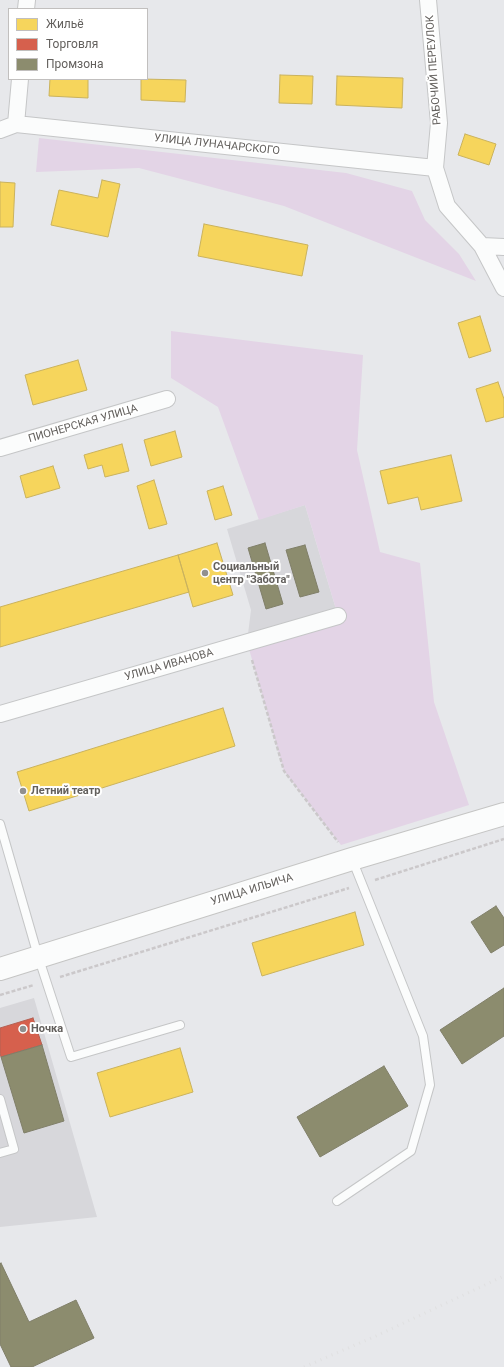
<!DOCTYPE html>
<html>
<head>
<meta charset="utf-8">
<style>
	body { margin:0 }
	#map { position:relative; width:504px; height:1367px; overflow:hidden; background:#e7e8eb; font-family:Roboto,sans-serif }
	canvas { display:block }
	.legend { position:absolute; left:8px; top:8px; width:140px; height:72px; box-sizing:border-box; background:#fff; border:1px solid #c1bfbe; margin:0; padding:5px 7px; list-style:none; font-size:12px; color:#63605d }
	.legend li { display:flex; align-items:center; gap:8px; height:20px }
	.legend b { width:20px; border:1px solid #c1bfbe }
</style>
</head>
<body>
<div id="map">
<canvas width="504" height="1367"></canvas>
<ul class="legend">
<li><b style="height:11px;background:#f6d55c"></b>Жильё</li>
<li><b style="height:11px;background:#d6604d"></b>Торговля</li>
<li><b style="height:11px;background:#8c8c6e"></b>Промзона</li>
</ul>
</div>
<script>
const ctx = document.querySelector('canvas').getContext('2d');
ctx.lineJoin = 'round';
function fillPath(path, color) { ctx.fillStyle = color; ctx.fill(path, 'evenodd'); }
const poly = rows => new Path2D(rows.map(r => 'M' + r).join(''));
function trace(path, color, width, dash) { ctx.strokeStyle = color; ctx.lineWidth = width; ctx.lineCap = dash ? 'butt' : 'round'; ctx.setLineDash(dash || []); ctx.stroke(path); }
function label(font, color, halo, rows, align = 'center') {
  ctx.font = font + ' Roboto,sans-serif'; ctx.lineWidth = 4; ctx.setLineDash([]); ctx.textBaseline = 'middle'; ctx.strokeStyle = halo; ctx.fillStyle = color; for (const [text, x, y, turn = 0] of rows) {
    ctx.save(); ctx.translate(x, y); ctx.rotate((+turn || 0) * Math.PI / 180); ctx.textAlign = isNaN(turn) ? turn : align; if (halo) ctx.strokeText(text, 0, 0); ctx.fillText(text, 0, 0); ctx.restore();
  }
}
const industrial = poly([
	[305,505,338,616,247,642,251,610,227,529],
	[34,998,97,1217,0,1227,0,1008]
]);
const green = poly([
	[39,138,346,173,412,191,425,220,459,254,476,281,284,206,139,168,36,172],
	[171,331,363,355,357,450,380,552,420,563,434,702,469,805,341,845,284,771,247,642,338,616,305,505,259,520,218,407,171,378]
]);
const homes = poly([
	[280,75,313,76,312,104,279,103,280,75],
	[337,76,403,78,402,108,336,105,337,76],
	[50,79,88,79,88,98,49,96,50,79],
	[141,79,186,80,185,102,141,100,141,79],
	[465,134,496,144,489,165,458,155,465,134],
	[102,180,120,184,108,237,51,225,59,190,98,198,102,180],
	[0,182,15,183,13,227,0,227,0,182],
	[204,224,308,245,302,276,198,256,204,224],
	[480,316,491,351,469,358,458,323,480,316],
	[78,360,87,390,33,405,25,375,78,360],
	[498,382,504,399,504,417,486,422,476,389,498,382],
	[175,431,182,457,151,466,144,440,175,431],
	[122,444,129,471,105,477,102,465,88,469,84,455,122,444],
	[451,455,462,501,421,510,418,497,388,504,380,471,451,455],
	[53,466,60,488,26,498,20,476,53,466],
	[154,480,167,524,149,529,137,486,154,480],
	[223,486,232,515,215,520,207,491,223,486],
	[217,543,233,595,193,607,178,555,217,543],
	[178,555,189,592,0,647,0,607,178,555],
	[223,708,235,746,29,811,17,772,223,708],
	[355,912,364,945,262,976,252,943,355,912],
	[180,1048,193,1092,110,1117,97,1073,180,1048]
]);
const shops = poly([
	[33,1018,42,1045,1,1057,0,1053,0,1028,33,1018]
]);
const industry = poly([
	[265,543,283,604,266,609,248,548,265,543],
	[305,545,319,592,300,597,286,550,305,545],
	[496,906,504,918,504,945,491,953,471,922,496,906],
	[504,988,504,1036,462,1064,440,1030,504,988],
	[42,1045,64,1121,24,1133,1,1057,42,1045],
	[384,1066,408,1106,320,1157,297,1117,384,1066],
	[1,1263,29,1322,76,1300,94,1338,32,1367,11,1367,0,1344,0,1264,1,1263]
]);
const path = poly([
	[252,660,284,771,338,842],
	[375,880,504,839],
	[60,977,349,888],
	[0,995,34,985]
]);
const service = poly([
	[0,824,38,956,71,1057,180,1025],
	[0,1099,14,1149,0,1153],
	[337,1201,411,1151,430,1085,423,1036,352,859]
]);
const minor = poly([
	[428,0,439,123,435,168,447,206,482,246,504,288],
	[26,9,27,0],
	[16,124,20,79],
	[0,130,16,124,435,168],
	[482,246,504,247],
	[0,448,167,399],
	[0,714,338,616]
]);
const secondary = poly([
	[0,969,352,859,504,814]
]);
const rail = poly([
	[304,1367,376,1336,504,1276]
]);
const markers = [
	[205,573,4,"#91908f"],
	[23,791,4,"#91908f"],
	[23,1029,4,"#91908f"]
];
const streetNames = [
	["РАБОЧИЙ ПЕРЕУЛОК",434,70,-94],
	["УЛИЦА ЛУНАЧАРСКОГО",217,145,6],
	["ПИОНЕРСКАЯ УЛИЦА",83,424,-16],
	["УЛИЦА ИВАНОВА",169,665,-16],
	["УЛИЦА ИЛЬИЧА",252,890,-17]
];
const poiNames = [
	["Социальный",213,567],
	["центр \"Забота\"",213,580],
	["Летний театр",31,791],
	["Ночка",31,1029]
];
fillPath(industrial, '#d7d7db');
fillPath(green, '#e3d4e6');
fillPath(homes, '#f6d55c');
trace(homes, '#cab25c', 1);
fillPath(shops, '#d6604d');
trace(shops, '#b46052', 1);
fillPath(industry, '#8c8c6e');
trace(industry, '#807f69', 1);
trace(service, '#c5c6c7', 10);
trace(minor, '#c5c6c7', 18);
trace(secondary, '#c5c5c4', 24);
trace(path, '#cbc8ca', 2.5, [4, 2]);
trace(service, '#fbfcfc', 8);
trace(minor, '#fbfcfc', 16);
trace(secondary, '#fbfcfc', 22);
trace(rail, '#e0e0e1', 3, [1, 5]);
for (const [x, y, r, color] of markers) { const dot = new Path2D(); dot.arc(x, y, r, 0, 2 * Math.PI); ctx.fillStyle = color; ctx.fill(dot); trace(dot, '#fff', 1.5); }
label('11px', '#63605d', '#fff', streetNames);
label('bold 11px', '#63605d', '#fff', poiNames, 'left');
</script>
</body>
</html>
